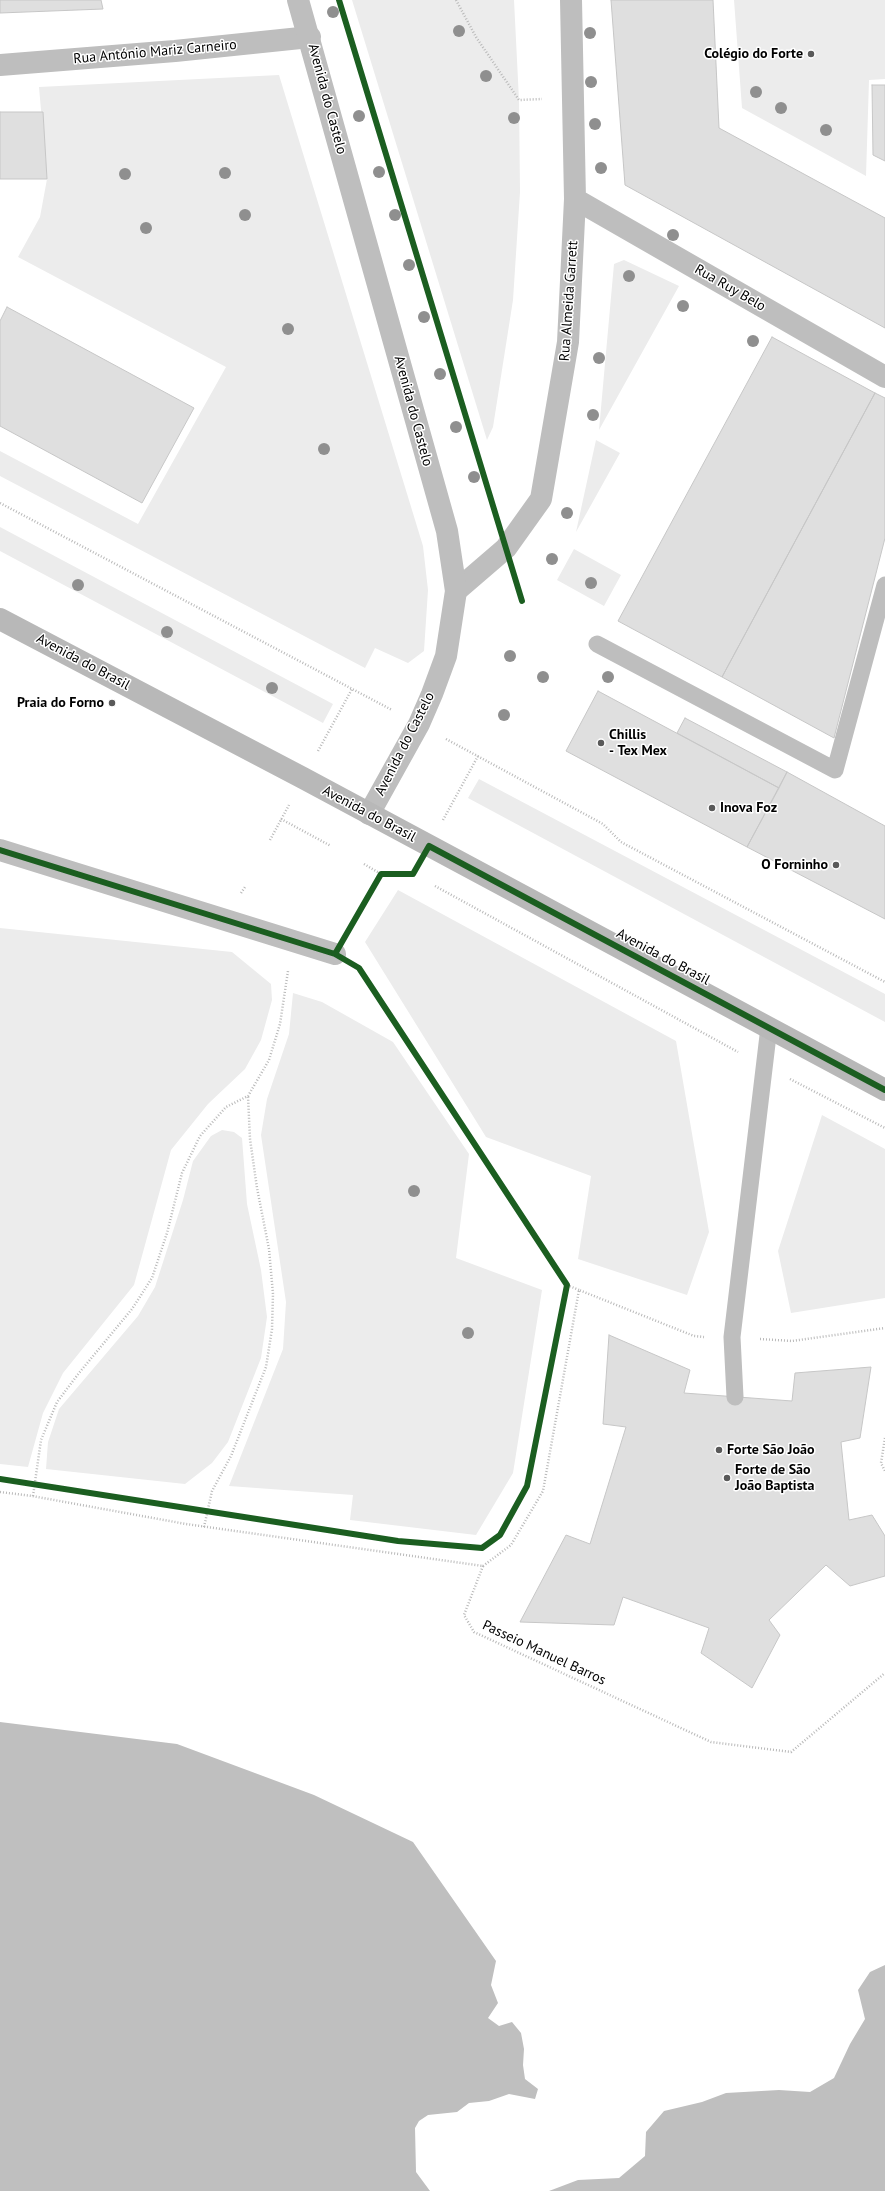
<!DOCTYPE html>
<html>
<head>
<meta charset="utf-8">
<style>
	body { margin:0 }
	canvas { display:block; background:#fff }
</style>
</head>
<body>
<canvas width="885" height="2191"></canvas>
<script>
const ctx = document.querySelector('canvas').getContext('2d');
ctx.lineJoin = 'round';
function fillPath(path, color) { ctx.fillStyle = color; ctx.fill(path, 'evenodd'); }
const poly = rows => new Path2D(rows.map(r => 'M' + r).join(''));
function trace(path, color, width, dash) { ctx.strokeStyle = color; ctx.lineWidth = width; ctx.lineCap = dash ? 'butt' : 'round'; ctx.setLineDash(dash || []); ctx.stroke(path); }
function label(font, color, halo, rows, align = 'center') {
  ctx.font = font + ' "PT Sans",sans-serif'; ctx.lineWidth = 3; ctx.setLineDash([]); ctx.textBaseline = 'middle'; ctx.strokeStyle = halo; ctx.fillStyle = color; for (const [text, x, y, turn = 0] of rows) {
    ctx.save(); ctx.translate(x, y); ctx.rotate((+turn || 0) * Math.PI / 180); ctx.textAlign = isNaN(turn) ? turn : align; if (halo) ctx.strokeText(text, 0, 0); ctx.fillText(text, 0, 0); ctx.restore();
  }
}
const green = poly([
	[352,0,514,0,519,100,520,192,513,300,493,427,487,440],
	[734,0,885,0,885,79,869,80,866,176,742,108],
	[279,75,423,546,428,590,424,651,408,663,375,648,365,668,0,476,0,451,138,524,226,367,18,257,40,217,47,179,39,87],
	[624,260,679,286,599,430,614,264],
	[596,440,620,453,576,532],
	[0,527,333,704,323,723,0,551],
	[574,549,621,575,604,606,557,580],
	[479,779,885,994,885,1022,468,798],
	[398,890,676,1041,709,1232,687,1295,578,1259,591,1176,486,1137,365,942],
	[0,928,232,952,271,984,272,1000,261,1040,245,1069,208,1104,171,1150,134,1285,63,1373,43,1413,28,1467,0,1464],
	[293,993,322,1002,393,1042,469,1154,456,1258,542,1290,513,1473,476,1535,350,1520,353,1495,229,1486,283,1349,286,1302,261,1135,267,1099,289,1034],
	[822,1115,885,1149,885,1298,791,1313,778,1251],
	[222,1130,234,1132,242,1138,247,1204,261,1270,267,1317,261,1358,228,1442,212,1463,185,1484,46,1469,48,1442,59,1409,138,1316,155,1287,183,1200,193,1161,211,1136]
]);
const water = poly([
	[0,1722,177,1744,314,1795,413,1842,496,1961,491,1985,498,2003,488,2018,499,2026,512,2022,521,2033,524,2049,523,2065,525,2079,538,2089,535,2099,509,2094,489,2101,469,2103,457,2112,428,2115,419,2121,415,2128,416,2172,430,2191,0,2191],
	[885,1965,885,2191,549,2191,578,2180,619,2178,645,2156,646,2132,664,2111,702,2102,726,2093,779,2090,810,2092,834,2078,850,2044,865,2019,858,1990,870,1972]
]);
const building = poly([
	[0,0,101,0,103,9,0,13,0,0],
	[611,0,713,0,719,128,885,218,885,328,625,185,611,0],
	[872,85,885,85,885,161,873,155,872,85],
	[0,112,43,112,47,179,0,179,0,112],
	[7,307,194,408,142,503,0,426,0,321,7,307],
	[772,337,875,393,722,677,618,621,772,337],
	[875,393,885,398,885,538,834,738,722,677,875,393],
	[598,691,779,788,747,847,566,751,598,691],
	[685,718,787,772,779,788,677,733,685,718],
	[787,772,885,826,885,919,747,847,787,772],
	[609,1335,690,1370,684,1393,792,1401,795,1373,871,1367,860,1438,841,1442,849,1520,872,1515,885,1536,885,1576,850,1586,826,1565,769,1620,780,1635,752,1688,701,1653,709,1628,623,1597,614,1625,520,1622,566,1535,590,1544,626,1427,603,1424,609,1335]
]);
const path = poly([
	[456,0,476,37,519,100,542,99],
	[0,503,392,710],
	[446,739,603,824,621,842,885,982],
	[318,751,352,689],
	[281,819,331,846],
	[443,820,478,756],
	[270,840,289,805],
	[364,864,381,874],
	[435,886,738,1052],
	[241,893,245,887],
	[350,928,381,874,415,875],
	[790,1079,885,1128],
	[567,1285,579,1290],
	[760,1339,792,1341,885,1328],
	[885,1438,881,1463,885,1471],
	[0,1492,32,1496,186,1524,483,1566],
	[33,1496,41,1440,57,1402,79,1373,132,1309,152,1278,167,1233,182,1173,200,1136,226,1107,248,1096,269,1060,280,1024,288,971],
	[204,1527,212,1491,231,1456,266,1367,272,1329,273,1294,269,1249,257,1188,250,1139,248,1096],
	[483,1566,511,1545,543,1491,579,1290,694,1336,704,1337],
	[483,1566,464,1615,474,1632,711,1742,791,1752,885,1673]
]);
const service = poly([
	[597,644,835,770,885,585],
	[735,1397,732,1337,769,1027]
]);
const pedestrian = poly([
	[0,850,335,954]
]);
const minor = poly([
	[0,65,175,51,310,37],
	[575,199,885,377],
	[456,591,506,548,541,499,568,342,575,199,571,0]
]);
const tertiary = poly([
	[298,0,447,531,456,591,446,656,432,694,419,724,369,814]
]);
const secondary = poly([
	[0,619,303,778,885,1090]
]);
const cycleway = poly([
	[339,0,522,601],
	[0,850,335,954,359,968,567,1285,527,1486,500,1535,482,1548,398,1541,0,1479],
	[335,954,381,874,413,874,429,846,885,1090]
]);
const trees = [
	[333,12],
	[459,31],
	[590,33],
	[486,76],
	[591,82],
	[756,92],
	[781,108],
	[359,116],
	[514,118],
	[595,124],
	[826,130],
	[601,168],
	[379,172],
	[225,173],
	[125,174],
	[245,215],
	[395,215],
	[146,228],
	[673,235],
	[409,265],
	[629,276],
	[683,306],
	[424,317],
	[288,329],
	[753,341],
	[599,358],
	[440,374],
	[593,415],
	[456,427],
	[324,449],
	[474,477],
	[567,513],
	[552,559],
	[591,583],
	[78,585],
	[167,632],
	[510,656],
	[543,677],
	[608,677],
	[272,688],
	[504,715],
	[414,1191],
	[468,1333]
];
const markers = [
	[811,54,4,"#595959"],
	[112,703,4,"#595959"],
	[601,743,4,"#595959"],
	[712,808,4,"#595959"],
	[836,865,4,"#595959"],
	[719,1450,4,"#595959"],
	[727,1478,4,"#595959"]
];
const streetNames = [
	["Rua António Mariz Carneiro",155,52,-5],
	["Avenida do Castelo",327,99,75],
	["Rua Ruy Belo",730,288,30],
	["Rua Almeida Garrett",569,301,-86],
	["Avenida do Castelo",413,411,75],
	["Avenida do Brasil",83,662,28],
	["Avenida do Castelo",405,744,-63],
	["Avenida do Brasil",369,814,28],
	["Avenida do Brasil",663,957,28],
	["Passeio Manuel Barros",544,1653,25]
];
const poiNames = [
	["Colégio do Forte",803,54,"right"],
	["Praia do Forno",104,703,"right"],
	["Chillis",609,735],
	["- Tex Mex",609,751],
	["Inova Foz",720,808],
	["O Forninho",828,865,"right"],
	["Forte São João",727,1450],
	["Forte de São",735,1470],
	["João Baptista",735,1486]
];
fillPath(green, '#ececec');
fillPath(water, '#bfbfbf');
fillPath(building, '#dfdfdf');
trace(building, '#c7c7c7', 1);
trace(path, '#b9b9b9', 2.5, [1, 2]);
trace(service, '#bebebe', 17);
trace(pedestrian, '#bebebe', 22);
trace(minor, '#bebebe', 22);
trace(tertiary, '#bebebe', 22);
trace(secondary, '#b8b8b8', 22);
trace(cycleway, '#1b5e20', 6);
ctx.fillStyle = '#8f8f8f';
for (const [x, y] of trees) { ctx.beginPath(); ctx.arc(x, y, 6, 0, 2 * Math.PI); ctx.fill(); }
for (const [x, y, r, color] of markers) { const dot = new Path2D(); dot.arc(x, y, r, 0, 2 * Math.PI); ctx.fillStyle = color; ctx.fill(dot); trace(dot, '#fff', 1.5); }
label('14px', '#000', '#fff', streetNames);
label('bold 14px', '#000', '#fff', poiNames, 'left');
</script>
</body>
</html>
